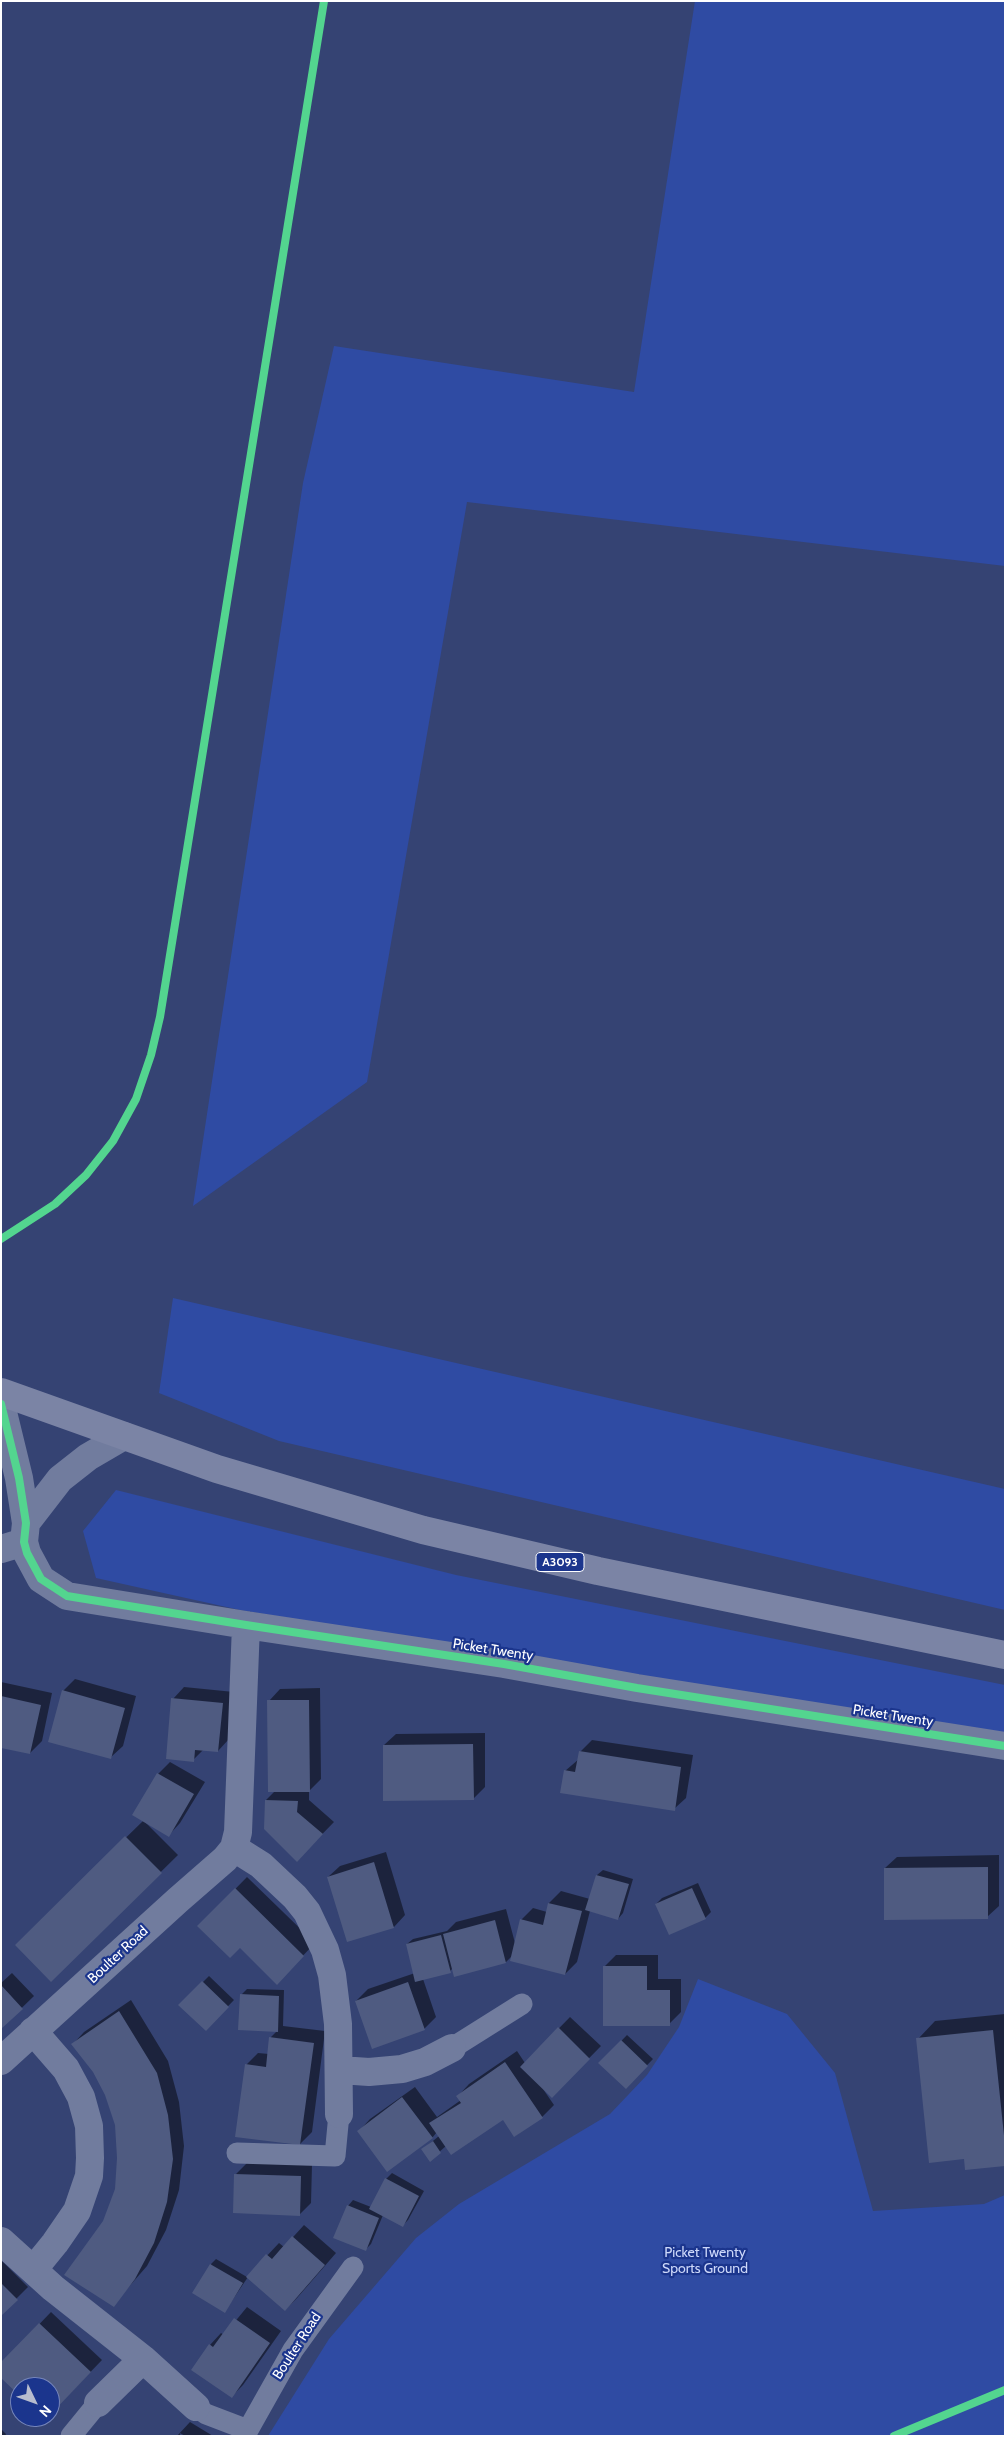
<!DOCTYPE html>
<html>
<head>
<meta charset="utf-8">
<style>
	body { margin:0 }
	#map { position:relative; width:1006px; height:2437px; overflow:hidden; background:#354373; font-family:Cabin,sans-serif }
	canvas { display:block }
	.frame { position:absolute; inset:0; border:2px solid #fff; pointer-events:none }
	.north { position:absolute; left:10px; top:2377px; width:50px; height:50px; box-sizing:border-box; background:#1b358d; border:1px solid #7686bb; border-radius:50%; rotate:132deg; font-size:14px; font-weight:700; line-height:20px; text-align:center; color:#fff }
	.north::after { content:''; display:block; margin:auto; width:18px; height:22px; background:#b8bdce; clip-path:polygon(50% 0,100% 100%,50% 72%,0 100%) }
</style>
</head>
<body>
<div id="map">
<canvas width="1006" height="2437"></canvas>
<div class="frame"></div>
<div class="north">N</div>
</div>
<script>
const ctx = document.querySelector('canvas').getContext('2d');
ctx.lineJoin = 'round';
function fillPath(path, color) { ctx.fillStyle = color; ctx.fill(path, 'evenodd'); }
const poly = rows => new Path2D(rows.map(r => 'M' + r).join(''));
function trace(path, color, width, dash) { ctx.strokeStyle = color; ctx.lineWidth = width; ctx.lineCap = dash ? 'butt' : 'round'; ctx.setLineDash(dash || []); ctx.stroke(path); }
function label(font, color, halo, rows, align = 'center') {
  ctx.font = font + ' Cabin,sans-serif'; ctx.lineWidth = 4.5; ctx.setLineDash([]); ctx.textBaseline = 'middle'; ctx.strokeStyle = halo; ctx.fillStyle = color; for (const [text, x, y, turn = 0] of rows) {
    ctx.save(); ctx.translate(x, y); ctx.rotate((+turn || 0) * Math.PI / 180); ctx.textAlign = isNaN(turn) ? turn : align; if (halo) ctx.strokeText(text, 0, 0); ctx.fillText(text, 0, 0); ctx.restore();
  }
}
const green = poly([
	[695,1,1005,1,1005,566,467,502,367,1082,193,1206,303,483,334,346,634,392],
	[173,1298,1005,1489,1005,1610,279,1441,159,1393],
	[116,1490,456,1575,1005,1685,1005,1735,765,1698,240,1610,96,1578,83,1531],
	[698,1979,787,2014,835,2073,873,2211,984,2204,1005,2195,1005,2436,268,2436,329,2339,416,2238,459,2204,610,2114,647,2075,679,2027]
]);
const shadow = poly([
	[75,1679,136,1696,123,1746,111,1757,63,1691],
	[1,1682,52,1693,42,1741,30,1753,1,1746],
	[184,1687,234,1692,229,1739,218,1751,204,1749,193,1760,173,1699],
	[320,1688,321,1779,309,1791,309,1800,334,1822,297,1860,266,1800,275,1791,269,1701,280,1689],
	[485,1733,485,1787,473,1799,384,1745,396,1734],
	[592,1740,693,1755,686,1798,674,1809,565,1771,579,1759,580,1752],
	[170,1762,205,1782,180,1823,169,1835,145,1822,178,1855,51,1980,16,1945,144,1820,134,1814,158,1774],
	[386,1852,405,1915,394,1927,328,1877,340,1866],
	[999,1855,999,1906,987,1917,885,1868,897,1857],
	[603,1870,633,1879,623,1913,618,1919,590,1911,577,1962,565,1974,512,1956,506,1962,453,1968,450,1971,423,1979,436,2017,424,2029,356,2001,368,1989,415,1973,407,1944,413,1939,447,1931,456,1922,506,1909,515,1943,521,1920,533,1908,547,1912,549,1903,561,1891,590,1899,597,1875],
	[247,1877,315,1943,277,1983,240,1947,199,1926],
	[698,1883,711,1912,705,1918,656,1904,662,1898],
	[616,1955,658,1955,658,1979,681,1979,681,2012,669,2024,604,1967],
	[12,1973,34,1996,1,2028,1,1983],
	[209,1976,234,2000,206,2029,180,2005],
	[247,1989,284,1990,283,2026,325,2031,312,2132,300,2144,246,2065,258,2053,269,2054,271,2037,278,2030,241,1995],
	[131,2000,168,2061,179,2102,184,2146,179,2190,166,2230,147,2266,113,2305,104,2221,116,2189,118,2158,116,2124,106,2095,94,2071,73,2044,84,2032],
	[1005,2014,1005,2164,965,2158,918,2039,935,2021],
	[570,2017,601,2046,552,2096,543,2089,554,2105,542,2117,515,2136,503,2119,446,2146,430,2160,423,2149,439,2136,437,2132,432,2138,359,2131,370,2119,415,2087,437,2117,461,2100,458,2096,469,2084,517,2051,525,2063],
	[627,2035,653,2059,626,2087,600,2063],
	[247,2163,312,2165,311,2203,299,2215,236,2174],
	[392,2173,424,2191,408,2220,403,2225,383,2215,371,2244,365,2250,348,2206,353,2200,371,2207,386,2179],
	[304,2225,336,2253,297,2298,285,2310,248,2277,225,2311,211,2264,216,2259,247,2277,279,2243,284,2247],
	[1,2260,28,2287,1,2314],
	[247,2307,281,2331,243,2385,232,2396,210,2345,221,2333,224,2335],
	[51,2312,102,2360,50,2414,50,2387,20,2387,20,2395,1,2364],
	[190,2422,213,2436,185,2436,180,2433,180,2436,177,2436],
	[1,2429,6,2434,5,2436,1,2436]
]);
const building = poly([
	[62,1690,125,1708,111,1759,48,1742],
	[1,1696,41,1705,30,1754,1,1748],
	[171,1698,223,1703,218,1752,195,1750,194,1762,166,1759],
	[267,1700,309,1700,310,1792,268,1792],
	[473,1744,474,1800,383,1801,383,1745],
	[579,1751,681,1767,675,1811,560,1793,564,1770,575,1772],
	[157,1773,194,1794,169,1837,132,1815],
	[265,1800,298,1801,297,1812,323,1834,297,1862,264,1829],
	[125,1836,162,1873,51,1982,15,1945],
	[374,1862,394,1928,347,1942,327,1877],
	[988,1867,988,1919,884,1920,884,1868],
	[596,1875,629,1884,618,1920,585,1910],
	[235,1888,304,1956,277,1985,240,1948,230,1958,197,1926],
	[692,1888,706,1919,669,1935,655,1904],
	[548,1903,582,1911,565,1975,510,1961,520,1919,543,1925],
	[495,1920,506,1963,454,1977,443,1934],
	[441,1935,451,1973,415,1982,406,1944],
	[603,1966,647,1966,647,1990,670,1990,670,2026,603,2026],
	[202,1981,229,2007,206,2031,178,2005],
	[408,1982,425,2030,372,2049,355,2001],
	[1,1985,23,2009,1,2029],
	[240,1994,279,1996,278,2032,238,2030],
	[119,2011,157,2073,168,2115,173,2159,167,2202,154,2243,135,2279,114,2307,64,2275,103,2221,115,2189,117,2158,115,2125,105,2095,93,2072,71,2044],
	[558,2027,590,2059,552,2098,520,2067],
	[993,2030,1005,2145,1005,2166,965,2170,964,2159,929,2163,916,2038],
	[269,2037,314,2043,300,2145,235,2137,245,2064,266,2067],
	[621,2040,648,2066,626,2089,598,2063],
	[505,2062,543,2118,514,2137,503,2120,451,2155,429,2123,461,2103,456,2096],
	[402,2097,433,2138,387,2172,357,2131],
	[433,2141,441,2153,430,2162,421,2149],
	[234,2174,301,2176,300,2216,233,2213],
	[385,2178,419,2196,403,2227,369,2209],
	[347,2205,379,2218,366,2251,333,2238],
	[292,2236,325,2265,285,2311,246,2277,266,2254,272,2259],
	[210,2264,243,2283,225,2313,192,2293],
	[1,2283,18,2300,1,2316],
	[234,2318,270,2343,232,2398,191,2370,209,2344,213,2347],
	[39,2323,91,2372,50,2415,50,2387,20,2387,20,2396,1,2378,1,2362]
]);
const service = poly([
	[452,2048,522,2004],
	[237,2153,335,2156,339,2114],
	[196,2407,206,2414,248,2430,293,2350,353,2267],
	[71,2436,98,2403]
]);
const minor = poly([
	[1,1404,19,1478,26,1523,24,1542,27,1553,41,1579,67,1596,246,1625,504,1664,637,1688,1005,1746],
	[26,1523,60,1479,88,1457,124,1436],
	[1,1549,24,1542],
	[234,1848,238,1832,246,1625],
	[1,2061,178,1900,225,1859,234,1848,261,1865,295,1897,307,1912,325,1950,332,1975,338,2024,339,2114],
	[340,2070,369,2072,402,2069,425,2062,452,2048],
	[1,2241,53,2288,143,2359,196,2407],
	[33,2270,55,2243,77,2211,89,2176,90,2158,89,2126,81,2097,66,2069,33,2031],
	[98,2403,143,2359]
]);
const primary = poly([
	[1,1392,217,1469,423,1530,598,1571,1005,1655]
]);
const cycleway = poly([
	[1,1239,55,1204,86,1175,113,1141,136,1099,151,1055,160,1017,324,1],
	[1,1404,19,1478,26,1523,24,1542,27,1553,41,1579,67,1596,246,1625,504,1664,637,1688,1005,1746],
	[894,2436,1005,2390]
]);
const shields = [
	[560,1562,48]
];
const shieldNames = [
	["A3093",560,1562]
];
const streetNames = [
	["Picket Twenty",493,1650,9],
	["Picket Twenty",893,1716,9],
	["Boulter Road",118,1955,-43],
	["Boulter Road",297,2346,-57]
];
const parkNames = [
	["Picket Twenty",705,2253],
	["Sports Ground",705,2269]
];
fillPath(green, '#2f4ba3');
fillPath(shadow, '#0007');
fillPath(building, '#4f5b81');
trace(service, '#717c9e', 21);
trace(minor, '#717c9e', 28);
trace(primary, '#7b84a5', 28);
trace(cycleway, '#53d58f', 8);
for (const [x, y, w] of shields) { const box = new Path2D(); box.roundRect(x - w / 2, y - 9.5, w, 19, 4); ctx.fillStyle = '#1b358d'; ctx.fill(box); trace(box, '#fff', 1); }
label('bold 12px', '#fff', null, shieldNames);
label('14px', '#fff', '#1b358d', streetNames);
label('14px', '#cdd8fa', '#1b358d', parkNames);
</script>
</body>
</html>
